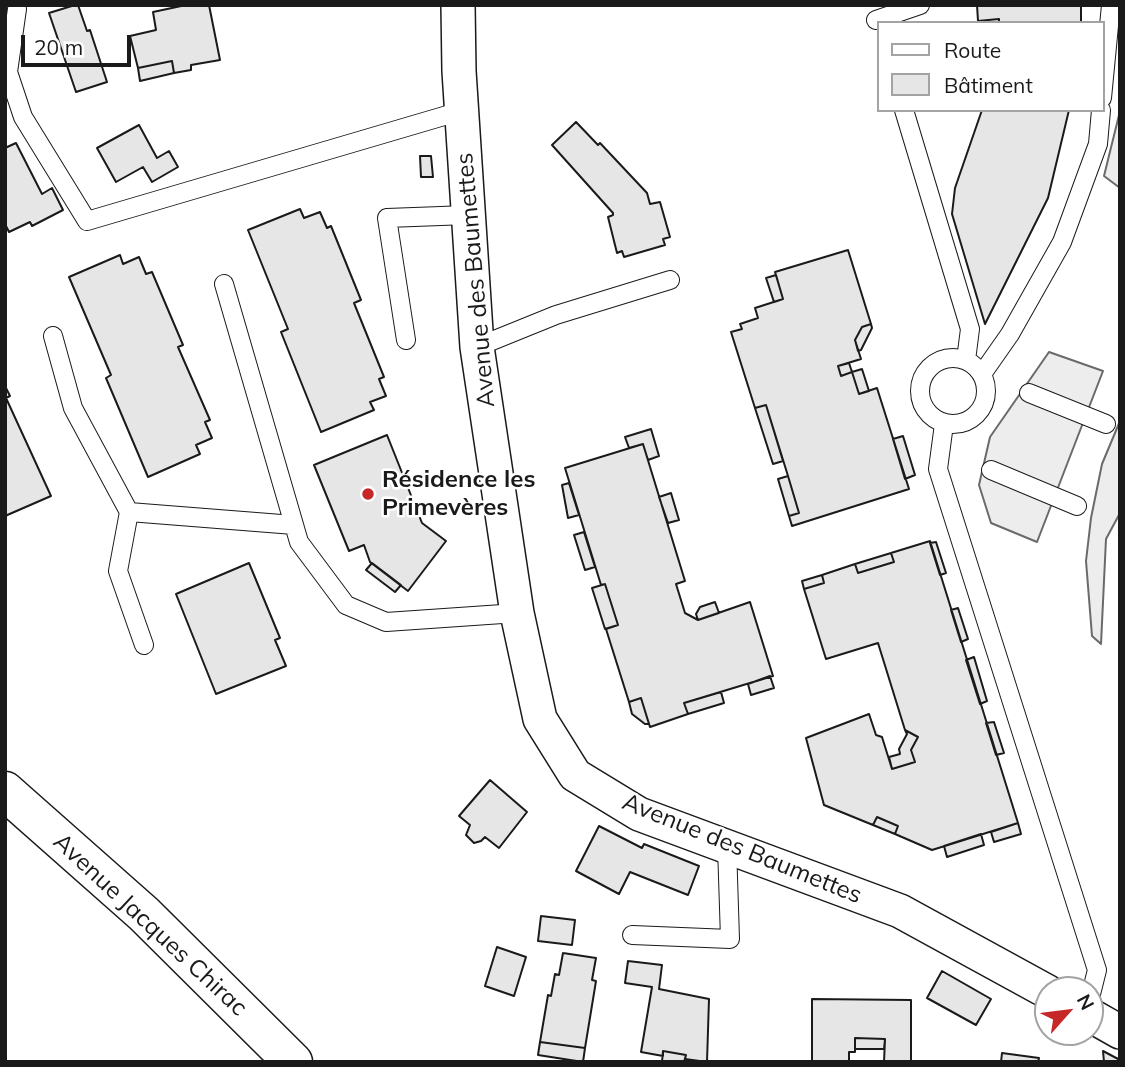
<!DOCTYPE html>
<html>
<head>
<meta charset="utf-8">
<style>
	body { margin:0 }
	#map { position:relative; width:1125px; height:1067px; overflow:hidden; background:#fff; font-family:Mulish,sans-serif }
	canvas { display:block }
	.frame { position:absolute; inset:0; border:7px solid #1a1a1a; pointer-events:none }
	.legend { position:absolute; left:877px; top:21px; width:228px; height:91px; box-sizing:border-box; background:#fff; border:2px solid #a3a3a3; margin:0; padding:9px 12px; list-style:none; font-size:21px; color:#1a1a1a }
	.legend li { display:flex; align-items:center; gap:14px; height:35px }
	.legend b { width:35px; border:2px solid #a3a3a3 }
	.north { position:absolute; left:1034px; top:976px; width:70px; height:70px; box-sizing:border-box; background:#fff; border:2px solid #a3a3a3; border-radius:50%; rotate:62deg; font-size:19px; font-weight:700; line-height:28px; text-align:center; color:#1a1a1a }
	.north::after { content:''; display:block; margin:auto; width:24px; height:32px; background:#c62828; clip-path:polygon(50% 0,100% 100%,50% 72%,0 100%) }
	.scale { position:absolute; left:21px; top:35px; width:110px; height:32px; box-sizing:border-box; border:4px solid #1a1a1a; border-top:0; padding-left:9px; font-size:21px; line-height:24px; white-space:nowrap; color:#1a1a1a; -webkit-text-stroke:5px #fff; paint-order:stroke }
</style>
</head>
<body>
<div id="map">
<canvas width="1125" height="1067"></canvas>
<div class="frame"></div>
<ul class="legend">
<li><b style="height:9px;background:#fff"></b>Route</li>
<li><b style="height:19px;background:#e6e6e6"></b>Bâtiment</li>
</ul>
<div class="north">N</div>
<div class="scale">20 m</div>
</div>
<script>
const ctx = document.querySelector('canvas').getContext('2d');
ctx.lineJoin = 'round';
function fillPath(path, color) { ctx.fillStyle = color; ctx.fill(path, 'evenodd'); }
const poly = rows => new Path2D(rows.map(r => 'M' + r).join(''));
function trace(path, color, width, dash) { ctx.strokeStyle = color; ctx.lineWidth = width; ctx.lineCap = dash ? 'butt' : 'round'; ctx.setLineDash(dash || []); ctx.stroke(path); }
function label(font, color, halo, rows, align = 'center') {
  ctx.font = font + ' Mulish,sans-serif'; ctx.lineWidth = 5; ctx.setLineDash([]); ctx.textBaseline = 'middle'; ctx.strokeStyle = halo; ctx.fillStyle = color; for (const [text, x, y, turn = 0] of rows) {
    ctx.save(); ctx.translate(x, y); ctx.rotate((+turn || 0) * Math.PI / 180); ctx.textAlign = isNaN(turn) ? turn : align; if (halo) ctx.strokeText(text, 0, 0); ctx.fillText(text, 0, 0); ctx.restore();
  }
}
const built = poly([
	[1120,111,1120,188,1104,176,1120,111],
	[1049,352,1103,371,1037,542,991,523,979,485,990,437,1049,352],
	[1120,421,1120,513,1106,539,1101,644,1092,636,1086,561,1091,518,1102,464,1120,421]
]);
const building = poly([
	[75,5,78,5,87,31,90,30,107,82,76,92,49,13,75,5],
	[186,5,209,5,220,60,191,65,191,70,174,73,172,61,138,68,130,36,156,30,153,12,186,5],
	[977,5,1081,5,1081,23,999,23,999,19,978,21,977,5],
	[172,61,174,73,140,81,138,68,172,61],
	[982,110,1069,110,1048,198,985,324,952,214,955,188,982,110],
	[576,122,598,145,600,143,647,193,650,204,660,202,670,237,663,239,665,245,624,257,622,251,617,253,608,217,613,215,613,213,552,145,576,122],
	[139,125,157,158,169,151,178,167,152,182,143,167,116,182,97,148,139,125],
	[16,143,42,194,52,188,63,210,32,226,30,222,9,232,5,224,5,148,16,143],
	[420,156,431,156,433,177,421,177,420,156],
	[300,209,304,218,320,212,327,228,331,226,361,300,354,303,384,377,379,379,386,396,370,402,374,410,321,432,281,332,288,329,248,230,300,209],
	[848,250,871,324,862,327,855,340,861,359,838,366,841,376,852,372,859,394,877,388,909,489,792,526,789,516,799,513,788,476,766,405,755,408,731,332,742,329,740,324,758,318,755,308,783,299,775,272,848,250],
	[120,255,123,264,139,257,146,274,152,272,183,345,178,347,210,420,205,422,212,438,196,445,200,454,148,477,106,378,111,375,69,277,120,255],
	[776,275,783,299,774,302,766,278,776,275],
	[871,324,872,328,861,350,858,351,855,340,862,327,871,324],
	[849,363,852,372,841,376,838,366,849,363],
	[862,369,869,391,859,394,852,372,862,369],
	[5,386,10,396,6,398,51,496,5,516,5,386],
	[766,405,783,461,773,464,755,408,766,405],
	[651,429,659,456,648,460,643,444,629,448,625,437,651,429],
	[387,435,422,523,446,541,408,591,370,562,364,545,349,551,314,465,387,435],
	[903,436,915,475,905,479,893,439,903,436],
	[643,444,685,581,676,584,685,613,698,620,750,602,773,676,684,703,688,714,650,727,641,698,629,702,606,629,618,625,605,584,601,585,565,468,643,444],
	[788,476,799,513,789,516,778,479,788,476],
	[569,483,579,515,568,518,562,485,569,483],
	[671,493,679,520,668,523,659,497,671,493],
	[584,532,595,567,585,570,574,535,584,532],
	[930,541,1018,823,932,850,895,834,898,826,877,817,873,825,824,805,806,738,869,714,876,735,882,737,892,769,915,762,911,750,918,737,905,730,878,643,826,659,804,589,824,583,822,575,855,564,858,573,894,562,891,553,930,541],
	[936,542,946,573,940,575,930,543,936,542],
	[891,553,894,562,858,573,855,564,891,553],
	[249,563,280,638,275,640,286,666,216,694,176,594,249,563],
	[372,563,401,585,395,592,366,570,372,563],
	[822,575,824,583,804,589,802,581,822,575],
	[605,584,618,625,605,629,592,588,605,584],
	[715,602,719,613,698,620,696,614,700,607,715,602],
	[958,608,968,639,961,642,951,610,958,608],
	[974,657,987,701,980,704,966,660,974,657],
	[770,676,774,688,751,695,748,684,770,676],
	[721,692,724,703,688,714,684,703,721,692],
	[641,698,649,724,645,724,632,714,629,702,641,698],
	[994,722,1004,753,996,755,986,723,994,722],
	[905,730,918,737,911,750,915,762,892,769,889,757,900,754,899,749,907,734,905,730],
	[490,780,527,812,499,848,485,837,481,841,474,843,466,835,470,825,459,816,490,780],
	[877,817,898,826,895,834,873,825,877,817],
	[1018,823,1021,834,994,842,991,832,1018,823],
	[599,826,642,848,644,844,699,866,688,895,630,872,619,894,576,871,599,826],
	[981,834,984,845,947,857,944,846,981,834],
	[541,916,575,920,572,945,538,941,541,916],
	[497,947,526,957,514,996,485,986,497,947],
	[563,953,596,958,592,980,596,981,585,1048,540,1042,548,995,551,996,555,974,559,975,563,953],
	[628,961,662,965,659,989,709,999,707,1062,685,1059,686,1055,663,1051,663,1056,641,1052,652,987,625,983,628,961],
	[942,971,991,999,976,1025,927,998,942,971],
	[812,999,911,1000,911,1062,884,1062,885,1039,855,1038,855,1052,849,1052,849,1062,812,1062,812,999],
	[855,1038,885,1039,884,1049,855,1049,855,1038],
	[540,1042,585,1048,583,1062,538,1055,540,1042],
	[663,1051,686,1055,684,1062,662,1062,663,1051],
	[1103,1051,1120,1060,1120,1062,1104,1062,1103,1051],
	[1002,1053,1039,1058,1038,1062,1001,1062,1002,1053]
]);
const lane = poly([
	[17,9,8,72,23,117,87,221,461,111],
	[876,20,920,5],
	[1102,98,1111,5],
	[904,110,970,329,966,360],
	[224,284,299,542,346,605,386,622,517,613],
	[53,336,73,408,129,512,294,525],
	[406,340,387,218,468,215],
	[477,347,556,315,670,280],
	'920 391a33 33 0 1 1 66 0a33 33 0 1 1-66 0Z',
	[982,374,1010,334,1062,242,1098,144,1101,110],
	[1029,393,1106,424],
	[944,424,938,469,1097,970,1090,998],
	[991,470,1077,506],
	[129,512,118,571,144,645],
	[632,935,730,939,727,846]
]);
const street = poly([
	[458,5,459,71,477,347,517,613,540,719,575,775,639,814,900,911,1048,992],
	[1090,1015,1120,1032]
]);
const secondary = poly([
	[5,791,144,914,293,1062]
]);
const markers = [
	[368,494,7,"#c62828"]
];
const streetNames = [
	["Avenue des Baumettes",476,280,-95],
	["Avenue des Baumettes",742,849,22],
	["Avenue Jacques Chirac",150,925,43]
];
const poiNames = [
	["Résidence les",382,480],
	["Primevères",382,508]
];
fillPath(built, '#ededed');
trace(built, '#6a6a6a', 2);
fillPath(building, '#e6e6e6');
trace(building, '#1a1a1a', 2);
trace(lane, '#1a1a1a', 20);
trace(street, '#1a1a1a', 36);
trace(secondary, '#1a1a1a', 41);
trace(lane, '#fff', 18);
trace(street, '#fff', 33);
trace(secondary, '#fff', 38);
for (const [x, y, r, color] of markers) { const dot = new Path2D(); dot.arc(x, y, r, 0, 2 * Math.PI); ctx.fillStyle = color; ctx.fill(dot); trace(dot, '#fff', 2.5); }
label('24px', '#1a1a1a', '#fff', streetNames);
label('bold 24px', '#1a1a1a', '#fff', poiNames, 'left');
</script>
</body>
</html>
